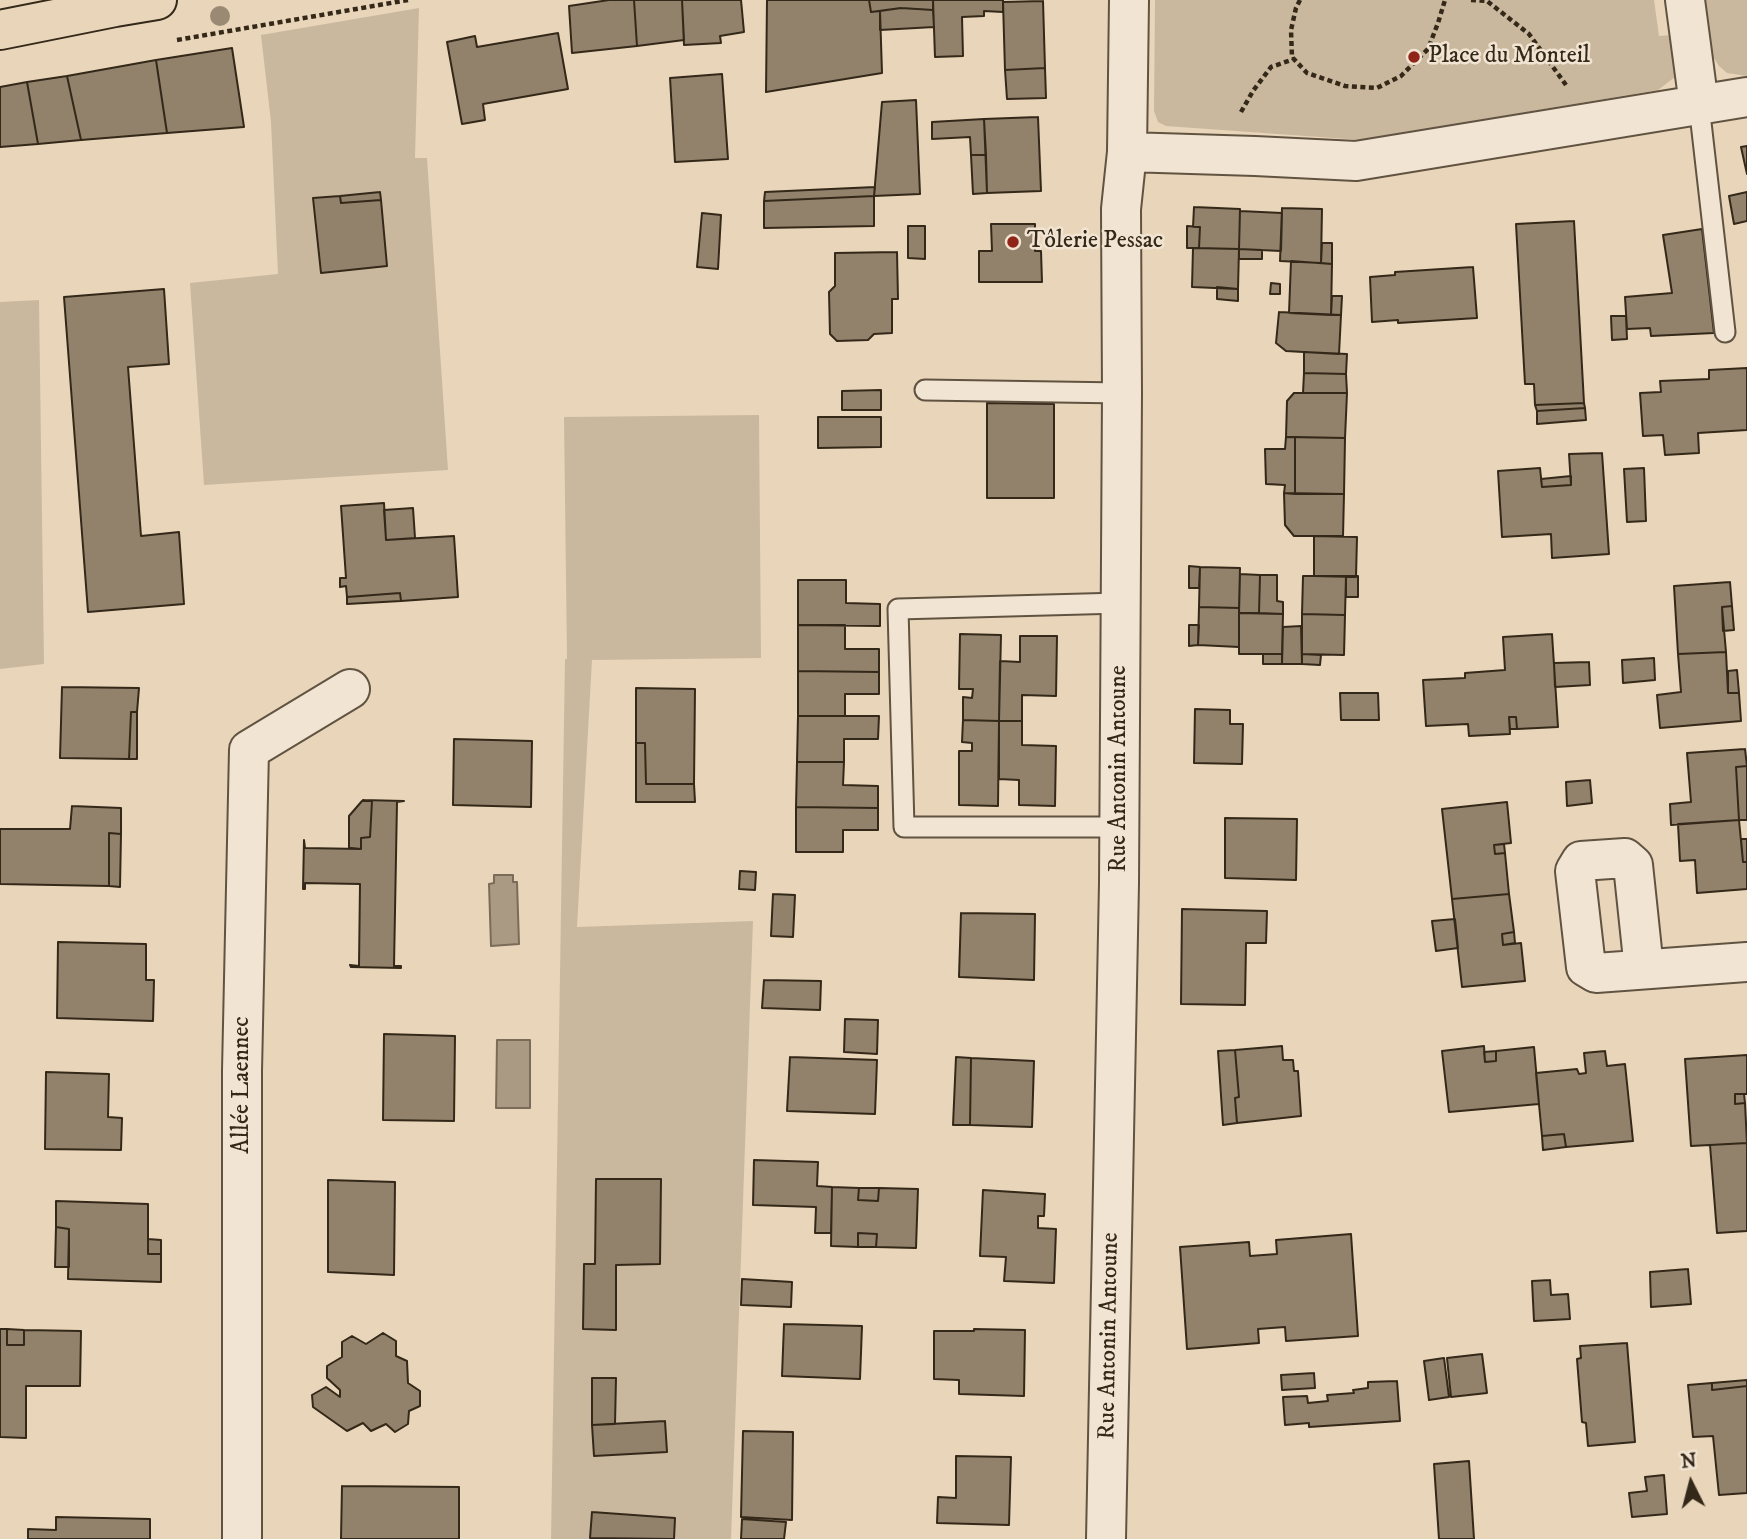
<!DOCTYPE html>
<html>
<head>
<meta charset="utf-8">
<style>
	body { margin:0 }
	#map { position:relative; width:1747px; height:1539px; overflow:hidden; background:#e9d5b9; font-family:"IM FELL DW Pica",serif }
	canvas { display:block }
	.north { position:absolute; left:1656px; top:1448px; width:70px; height:70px; -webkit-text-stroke:5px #f1e4d2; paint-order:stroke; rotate:354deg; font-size:19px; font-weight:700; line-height:28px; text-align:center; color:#342819 }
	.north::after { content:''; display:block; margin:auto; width:24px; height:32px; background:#342819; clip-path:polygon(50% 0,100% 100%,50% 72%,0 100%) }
</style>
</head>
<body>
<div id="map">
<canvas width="1747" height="1539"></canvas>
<div class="north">N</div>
</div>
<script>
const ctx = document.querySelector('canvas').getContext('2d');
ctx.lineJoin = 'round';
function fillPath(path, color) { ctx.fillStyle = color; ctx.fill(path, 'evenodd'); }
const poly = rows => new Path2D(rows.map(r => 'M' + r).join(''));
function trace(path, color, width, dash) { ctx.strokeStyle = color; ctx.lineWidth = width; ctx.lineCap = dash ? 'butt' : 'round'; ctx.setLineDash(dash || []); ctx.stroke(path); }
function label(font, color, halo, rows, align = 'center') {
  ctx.font = font + ' "IM FELL DW Pica",serif'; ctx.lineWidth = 5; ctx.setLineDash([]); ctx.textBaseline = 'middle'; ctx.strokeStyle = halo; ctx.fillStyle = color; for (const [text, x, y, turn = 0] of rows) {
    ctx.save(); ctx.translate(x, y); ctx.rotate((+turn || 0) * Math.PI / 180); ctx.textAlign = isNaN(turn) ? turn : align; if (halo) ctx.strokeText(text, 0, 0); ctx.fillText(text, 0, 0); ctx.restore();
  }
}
const green = poly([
	[1155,0,1654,0,1659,36,1673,35,1675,77,1658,90,1361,140,1166,126,1158,122,1154,111],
	[1702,0,1747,0,1747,76,1727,73,1719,66,1709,50],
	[419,8,415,158,427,158,448,470,204,485,190,283,278,274,271,122,261,35],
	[39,300,44,664,0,669,0,302],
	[759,415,761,658,592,660,577,927,753,921,731,1539,551,1539,565,659,567,659,564,417]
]);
const water = poly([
	[494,875,513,875,513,882,517,882,519,944,491,946,489,884,494,883,494,875],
	[497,1040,530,1040,530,1108,496,1108,497,1040]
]);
const building = poly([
	[609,0,634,0,637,46,572,53,569,6,609,0],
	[634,0,682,0,684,40,637,46,634,0],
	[682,0,741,0,744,32,720,36,721,43,684,45,682,0],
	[767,0,869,0,871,12,880,11,882,73,766,92,767,0],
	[869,0,933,0,933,10,901,8,871,12,869,0],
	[933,0,1003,0,1003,12,984,11,984,16,962,17,963,56,935,57,933,0],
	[1043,1,1045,68,1005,70,1003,2,1043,1],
	[901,8,933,10,934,27,880,30,880,11,901,8],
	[558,33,568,89,483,104,485,120,462,124,447,42,475,36,477,47,558,33],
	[232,48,244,127,167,133,156,60,232,48],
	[156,60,167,133,81,140,67,76,156,60],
	[1045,68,1046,98,1007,99,1005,70,1045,68],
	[722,74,728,159,675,162,670,78,722,74],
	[67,76,81,140,38,144,27,82,67,76],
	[27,82,38,144,0,147,0,87,27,82],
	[916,100,920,194,874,196,882,102,916,100],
	[1038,117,1041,191,987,193,984,119,1038,117],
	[984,119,986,155,971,155,970,137,932,139,932,122,984,119],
	[1747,146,1747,174,1741,147,1747,146],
	[971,155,986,155,987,193,973,194,971,155],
	[875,187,874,196,764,201,765,192,875,187],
	[380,192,381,200,341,203,340,196,380,192],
	[1747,192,1747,221,1734,224,1729,196,1747,192],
	[340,196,341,203,381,200,387,266,321,273,313,198,340,196],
	[874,196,874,226,764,228,764,201,874,196],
	[1194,207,1240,209,1239,249,1199,248,1200,227,1193,227,1194,207],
	[1282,208,1322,209,1321,263,1280,261,1282,208],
	[1240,211,1282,213,1281,251,1239,249,1240,211],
	[702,213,721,215,718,269,697,267,702,213],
	[1574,221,1584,403,1535,405,1534,384,1525,384,1516,224,1574,221],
	[991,224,1035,224,1035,251,1041,251,1042,282,979,282,979,251,992,251,991,224],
	[908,226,925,226,925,259,908,258,908,226],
	[1187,226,1200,227,1199,248,1187,248,1187,226],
	[1702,229,1714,333,1651,336,1650,328,1627,329,1625,297,1672,293,1663,235,1702,229],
	[1322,243,1332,243,1332,264,1321,263,1322,243],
	[1193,248,1239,249,1238,289,1192,287,1193,248],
	[1239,249,1262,250,1262,259,1239,259,1239,249],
	[897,252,898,299,892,299,892,333,874,334,868,340,837,341,830,334,829,292,835,286,835,253,897,252],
	[1291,261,1332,264,1331,315,1289,313,1291,261],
	[1473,267,1477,318,1398,323,1398,320,1372,322,1370,277,1395,275,1395,272,1473,267],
	[1271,283,1280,284,1280,294,1270,294,1271,283],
	[1217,287,1238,289,1238,301,1217,299,1217,287],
	[164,289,169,364,128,367,141,536,179,532,184,604,88,612,64,297,164,289],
	[1332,296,1342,296,1341,315,1331,315,1332,296],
	[1279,312,1341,315,1339,354,1286,351,1276,343,1279,312],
	[1611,316,1626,316,1627,339,1612,340,1611,316],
	[1304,352,1347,354,1346,374,1304,373,1304,352],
	[1747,368,1747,430,1698,433,1699,453,1665,455,1663,435,1643,436,1640,393,1661,392,1660,381,1709,379,1709,370,1747,368],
	[1304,373,1346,374,1347,393,1303,393,1304,373],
	[881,390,881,410,842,410,842,391,881,390],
	[1294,393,1347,393,1345,438,1286,437,1287,401,1294,393],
	[987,403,1054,404,1054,498,987,498,987,403],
	[1584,403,1585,408,1537,411,1535,405,1584,403],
	[1585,408,1586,420,1537,424,1537,411,1585,408],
	[818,417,881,417,881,447,818,448,818,417],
	[1286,437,1295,437,1295,494,1284,493,1285,485,1266,484,1265,449,1285,449,1286,437],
	[1295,437,1345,438,1344,494,1295,494,1295,437],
	[1602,453,1609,554,1552,558,1551,534,1502,537,1498,471,1540,468,1542,487,1571,485,1569,454,1602,453],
	[1644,468,1646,521,1627,522,1624,469,1644,468],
	[1571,476,1571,485,1542,487,1541,479,1571,476],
	[1284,493,1344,494,1343,536,1294,536,1285,525,1284,493],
	[384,503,386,540,454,536,458,597,401,601,400,593,347,597,346,586,340,587,340,578,346,578,341,506,384,503],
	[413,508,415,538,386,540,384,510,413,508],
	[1314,536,1357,537,1356,577,1314,576,1314,536],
	[1189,566,1200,567,1199,588,1189,588,1189,566],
	[1200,567,1240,568,1239,608,1199,607,1200,567],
	[1240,574,1260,575,1259,613,1239,613,1240,574],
	[1260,575,1277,575,1277,601,1283,602,1283,614,1259,613,1260,575],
	[1303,576,1346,576,1345,615,1302,614,1303,576],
	[1346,576,1358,576,1358,597,1346,597,1346,576],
	[798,580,846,580,846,603,880,604,880,626,798,625,798,580],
	[1730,582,1732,606,1722,607,1726,652,1678,654,1674,586,1730,582],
	[400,593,401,601,347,604,347,597,400,593],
	[1732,606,1734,630,1723,631,1722,607,1732,606],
	[1199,607,1239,608,1239,647,1198,645,1199,607],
	[1239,613,1283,614,1282,654,1239,654,1239,613],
	[1302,614,1345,615,1344,655,1302,654,1302,614],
	[798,625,845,625,845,649,879,649,879,672,798,671,798,625],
	[1189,625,1199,625,1198,645,1189,646,1189,625],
	[1301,626,1302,664,1282,664,1283,627,1301,626],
	[960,634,1001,635,999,721,963,720,963,697,972,698,973,689,959,689,960,634],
	[1552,634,1558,727,1517,729,1516,717,1509,717,1510,734,1469,736,1468,724,1426,726,1423,680,1465,678,1465,673,1505,670,1503,637,1552,634],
	[1020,636,1057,636,1056,696,1022,695,1022,721,999,721,1000,661,1020,662,1020,636],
	[1726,652,1728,693,1739,693,1741,721,1660,728,1657,695,1681,692,1678,654,1726,652],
	[1263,654,1282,654,1282,664,1263,664,1263,654],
	[1302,654,1321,655,1320,665,1302,664,1302,654],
	[1654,658,1655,680,1623,683,1622,660,1654,658],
	[1589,662,1590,685,1555,687,1554,663,1589,662],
	[1737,670,1739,693,1728,693,1728,671,1737,670],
	[798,671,879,672,879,694,845,694,845,716,798,716,798,671],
	[62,687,139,688,137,712,131,712,129,759,60,758,62,687],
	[636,688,695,689,694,784,646,784,645,743,636,743,636,688],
	[1340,693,1378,693,1379,720,1341,720,1340,693],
	[1195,709,1230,710,1230,724,1243,724,1242,764,1194,763,1195,709],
	[131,712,137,712,137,759,129,759,131,712],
	[798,716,879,716,878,739,844,739,844,762,797,762,798,716],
	[1509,717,1516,717,1517,729,1510,729,1509,717],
	[963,720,999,721,998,806,959,805,959,751,972,751,972,743,962,742,963,720],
	[999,721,1022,721,1022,745,1056,746,1055,806,1019,805,1019,780,999,779,999,721],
	[454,739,532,741,531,807,453,805,454,739],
	[636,743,645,743,646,784,694,784,695,802,636,802,636,743],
	[1745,749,1747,766,1736,767,1739,820,1671,825,1670,804,1691,802,1687,753,1745,749],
	[797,762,844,762,843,785,878,786,878,808,796,807,797,762],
	[1747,766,1747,820,1739,820,1736,767,1747,766],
	[1590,780,1592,803,1567,806,1566,782,1590,780],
	[363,800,404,801,397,802,394,966,401,966,401,968,351,967,350,965,359,966,360,884,305,883,305,889,303,889,304,840,305,848,361,849,361,838,370,837,372,801,363,800],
	[362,801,372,801,370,837,361,838,361,849,349,848,349,816,362,801],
	[1507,802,1511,843,1494,845,1495,854,1505,853,1509,894,1452,899,1442,809,1507,802],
	[72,806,121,808,121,834,109,833,109,886,0,884,0,829,70,829,72,806],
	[796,807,878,808,878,830,843,830,843,852,796,852,796,807],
	[1225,818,1297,819,1296,880,1225,878,1225,818],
	[1739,820,1743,862,1747,862,1747,889,1697,893,1695,860,1680,861,1678,824,1739,820],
	[109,833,121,834,120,887,109,886,109,833],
	[1741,839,1747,839,1747,862,1743,862,1741,839],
	[1504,844,1505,853,1495,854,1494,845,1504,844],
	[740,871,756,872,755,890,739,889,740,871],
	[773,894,795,895,793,937,771,936,773,894],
	[1509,894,1514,932,1502,934,1503,945,1521,943,1525,981,1462,987,1452,899,1509,894],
	[1182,909,1267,911,1266,943,1246,943,1245,1005,1181,1004,1182,909],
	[961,913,1035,914,1034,980,959,977,961,913],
	[1455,919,1458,948,1436,951,1432,921,1455,919],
	[1514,932,1515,943,1503,945,1502,934,1514,932],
	[58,942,146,944,146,980,154,980,153,1021,57,1018,58,942],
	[764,980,821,981,820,1010,762,1008,764,980],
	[845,1019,878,1020,877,1054,844,1052,845,1019],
	[384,1034,455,1036,454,1121,383,1120,384,1034],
	[1282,1046,1283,1060,1293,1060,1294,1071,1298,1071,1301,1116,1237,1123,1235,1098,1239,1097,1235,1050,1282,1046],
	[1484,1046,1485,1062,1496,1061,1496,1051,1534,1047,1539,1104,1449,1112,1442,1051,1484,1046],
	[1235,1050,1239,1097,1235,1098,1237,1123,1223,1125,1218,1051,1235,1050],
	[1496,1051,1496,1061,1485,1062,1484,1052,1496,1051],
	[1605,1051,1607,1066,1625,1064,1633,1141,1566,1147,1564,1134,1542,1136,1536,1073,1577,1069,1579,1074,1586,1073,1584,1053,1605,1051],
	[1747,1055,1747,1094,1735,1094,1735,1104,1745,1103,1747,1143,1691,1146,1685,1059,1747,1055],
	[790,1057,877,1060,875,1114,787,1111,790,1057],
	[956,1057,971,1058,970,1125,953,1125,956,1057],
	[971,1058,1034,1061,1032,1127,970,1125,971,1058],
	[46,1072,109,1074,108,1117,122,1118,121,1150,45,1149,46,1072],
	[1735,1094,1744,1094,1745,1103,1735,1104,1735,1094],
	[1564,1134,1566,1147,1543,1150,1542,1136,1564,1134],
	[1747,1143,1747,1231,1717,1233,1710,1145,1747,1143],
	[754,1160,818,1162,817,1186,832,1187,831,1233,815,1233,816,1207,753,1205,754,1160],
	[596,1179,661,1179,660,1264,616,1265,616,1330,583,1329,584,1264,595,1264,596,1179],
	[328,1180,395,1182,394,1275,328,1272,328,1180],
	[832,1187,859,1188,858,1200,878,1201,879,1188,918,1189,916,1248,876,1247,877,1234,858,1233,858,1247,831,1246,832,1187],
	[859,1188,879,1188,878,1201,858,1200,859,1188],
	[983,1190,1045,1194,1044,1216,1038,1216,1038,1228,1056,1229,1054,1283,1004,1281,1006,1257,980,1256,983,1190],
	[56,1201,148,1204,148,1254,161,1254,161,1282,68,1279,69,1229,56,1227,56,1201],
	[56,1227,69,1229,69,1267,55,1267,56,1227],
	[858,1233,877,1234,876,1247,858,1247,858,1233],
	[1351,1234,1358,1336,1286,1341,1285,1327,1258,1329,1259,1343,1187,1349,1180,1247,1249,1242,1250,1256,1277,1254,1276,1240,1351,1234],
	[148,1239,161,1240,161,1254,148,1254,148,1239],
	[1688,1269,1691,1304,1651,1307,1650,1272,1688,1269],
	[742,1279,792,1282,791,1307,741,1305,742,1279],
	[1550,1280,1551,1295,1568,1294,1570,1319,1534,1321,1532,1281,1550,1280],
	[784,1324,862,1326,860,1379,782,1376,784,1324],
	[0,1329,7,1329,7,1345,24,1345,24,1330,81,1331,80,1386,26,1386,26,1438,0,1437,0,1329],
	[7,1329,24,1330,24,1345,7,1345,7,1329],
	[974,1329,1025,1330,1024,1396,959,1394,959,1380,934,1379,934,1331,974,1331,974,1329],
	[383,1333,396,1341,396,1356,407,1361,408,1383,420,1391,420,1406,409,1411,408,1424,395,1432,386,1424,371,1431,363,1423,347,1431,313,1407,312,1395,326,1387,340,1397,340,1390,327,1378,327,1366,342,1357,342,1342,352,1336,366,1344,383,1333],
	[1627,1343,1635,1442,1588,1446,1586,1423,1582,1422,1577,1359,1581,1358,1580,1346,1627,1343],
	[1482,1354,1487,1393,1451,1397,1447,1358,1482,1354],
	[1444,1358,1449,1397,1429,1400,1424,1361,1444,1358],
	[1314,1373,1315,1388,1282,1390,1281,1375,1314,1373],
	[592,1378,616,1378,615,1424,592,1425,592,1378],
	[1747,1380,1747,1386,1712,1390,1712,1383,1747,1380],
	[1397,1381,1400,1421,1309,1427,1309,1423,1285,1425,1283,1397,1307,1396,1308,1403,1328,1401,1327,1395,1354,1393,1353,1390,1368,1388,1368,1382,1397,1381],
	[1712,1383,1712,1390,1747,1386,1747,1493,1719,1495,1713,1436,1693,1437,1688,1385,1712,1383],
	[665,1421,667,1452,594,1456,592,1425,665,1421],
	[743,1431,793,1432,792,1520,741,1517,743,1431],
	[956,1456,1011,1457,1009,1525,937,1523,938,1497,956,1498,956,1456],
	[1469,1461,1474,1539,1439,1539,1434,1464,1469,1461],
	[1664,1475,1667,1514,1632,1517,1629,1493,1647,1491,1645,1477,1664,1475],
	[342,1486,459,1487,459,1539,341,1539,342,1486],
	[592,1512,675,1518,674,1539,590,1538,592,1512],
	[56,1517,150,1519,150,1539,28,1539,28,1529,56,1530,56,1517],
	[742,1519,786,1522,784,1539,741,1539,742,1519]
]);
const path = poly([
	[1300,0,1296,8,1291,30,1292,57,1307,73,1345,86,1377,88,1401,76,1428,49,1438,23,1445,0],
	[1471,0,1487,1,1529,34,1566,85],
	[177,40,408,0],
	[1241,112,1253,91,1271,67,1294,59]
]);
const service = poly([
	[1699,105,1725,332],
	[925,390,1122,393],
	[1119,827,904,827,898,609,1121,603]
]);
const minor = poly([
	[1685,0,1699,105],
	[1127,152,1255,156,1356,161,1747,97],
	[1644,969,1633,865,1625,858,1581,861,1575,871,1586,967,1596,973,1747,962],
	[242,1539,242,1071,249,750,350,689],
	[1106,1539,1119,883,1122,393,1121,209,1127,152,1129,0]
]);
const primary = poly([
	[0,30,115,7,157,0]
]);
const trees = [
	[220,16]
];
const markers = [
	[1414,57,7,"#8f2418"],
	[1013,242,7,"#8f2418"]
];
const poiNames = [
	["Place du Monteil",1428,57],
	["Tôlerie Pessac",1027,242]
];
const streetNames = [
	["Rue Antonin Antoune",1120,769,-90],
	["Allée Laennec",243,1085,-90],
	["Rue Antonin Antoune",1110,1336,-89]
];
fillPath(green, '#cab89e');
fillPath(water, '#ab9a83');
trace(water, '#7b6c59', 2);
fillPath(building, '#92826c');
trace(building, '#342819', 2);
trace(service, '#615341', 23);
trace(minor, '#615341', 42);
trace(primary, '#342819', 42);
trace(path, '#342819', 4.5, [5, 3.5]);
trace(service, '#f1e4d2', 19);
trace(minor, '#f1e4d2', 38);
trace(primary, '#e9d5b9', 38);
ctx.fillStyle = '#9a8a73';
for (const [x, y] of trees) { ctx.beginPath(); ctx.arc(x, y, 10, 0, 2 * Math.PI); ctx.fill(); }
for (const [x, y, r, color] of markers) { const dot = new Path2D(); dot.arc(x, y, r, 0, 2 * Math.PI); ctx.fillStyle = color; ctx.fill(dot); trace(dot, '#f1e4d2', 2.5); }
label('24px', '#342819', '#f1e4d2', poiNames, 'left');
label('24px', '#342819', '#f1e4d2', streetNames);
</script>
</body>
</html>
